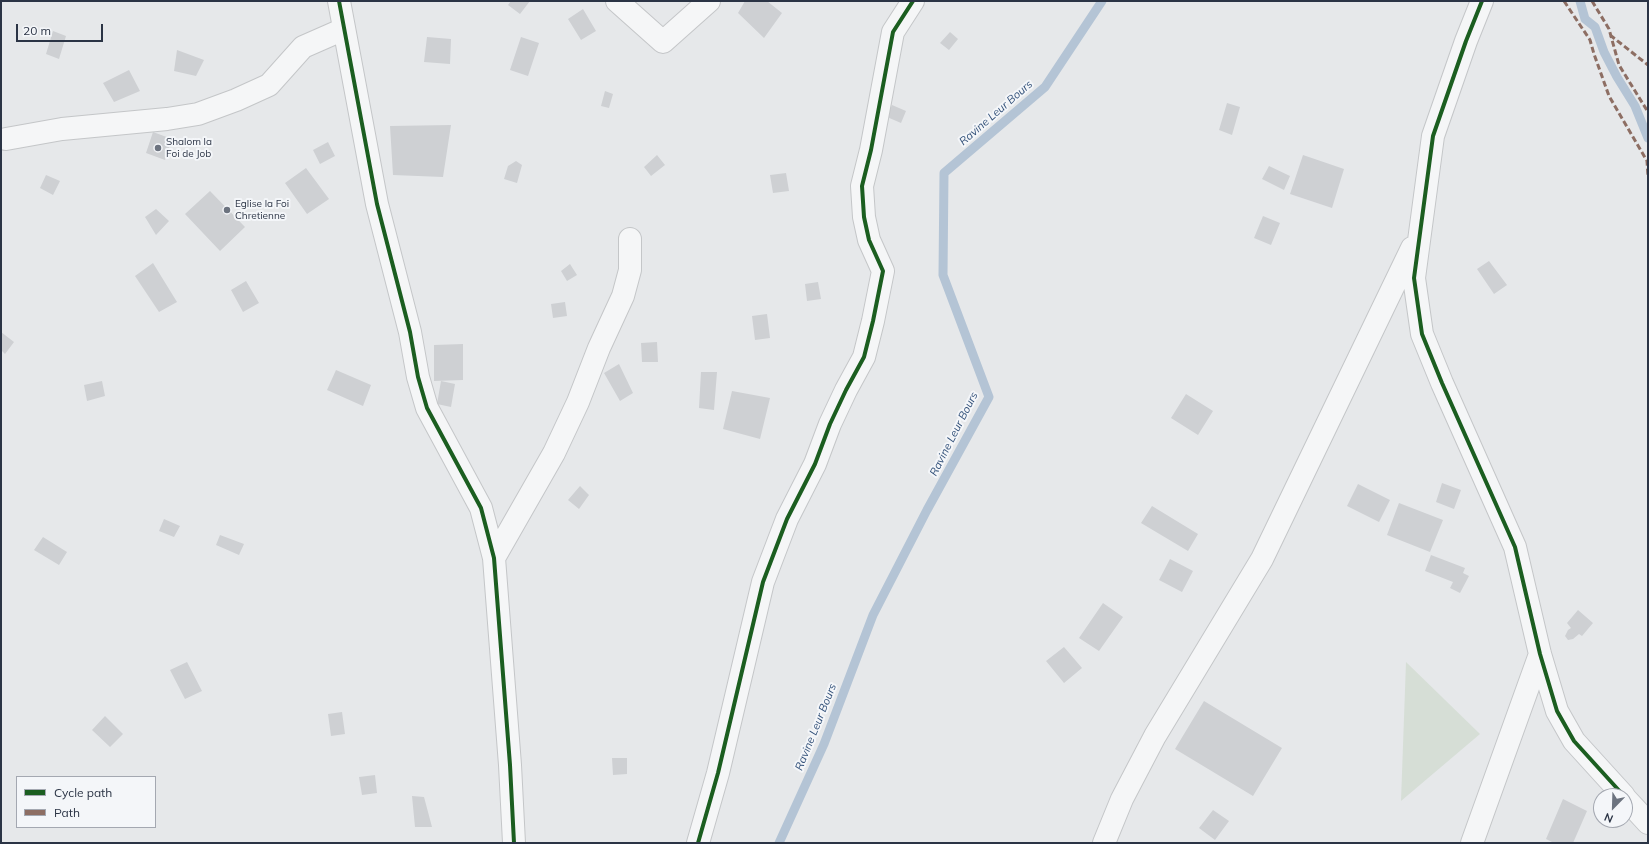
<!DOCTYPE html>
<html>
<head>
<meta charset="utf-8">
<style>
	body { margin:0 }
	#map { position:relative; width:1649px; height:844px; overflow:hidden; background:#e6e8ea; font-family:Mulish,sans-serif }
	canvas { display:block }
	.frame { position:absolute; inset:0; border:2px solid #2b3445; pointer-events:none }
	.legend { position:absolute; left:16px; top:776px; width:140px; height:52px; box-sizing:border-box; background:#f4f6f9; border:1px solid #a4a8b1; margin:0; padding:5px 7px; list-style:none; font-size:12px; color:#2b3445 }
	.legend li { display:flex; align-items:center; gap:8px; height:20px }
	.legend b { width:20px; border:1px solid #a4a8b1 }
	.north { position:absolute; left:1593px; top:788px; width:40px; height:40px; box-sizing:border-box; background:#f4f6f9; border:1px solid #a4a8b1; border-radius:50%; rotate:203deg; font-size:11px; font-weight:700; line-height:16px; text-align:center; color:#2b3445 }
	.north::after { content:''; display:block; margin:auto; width:14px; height:18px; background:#6c737f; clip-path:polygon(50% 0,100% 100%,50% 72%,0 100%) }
	.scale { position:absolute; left:16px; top:24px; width:87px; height:18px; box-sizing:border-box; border:2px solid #2b3445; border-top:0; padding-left:5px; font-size:12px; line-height:14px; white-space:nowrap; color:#2b3445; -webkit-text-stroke:3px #f4f6f9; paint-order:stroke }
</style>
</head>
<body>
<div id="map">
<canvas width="1649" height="844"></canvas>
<div class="frame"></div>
<ul class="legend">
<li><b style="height:5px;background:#1b5e20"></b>Cycle path</li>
<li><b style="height:5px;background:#8d6e63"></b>Path</li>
</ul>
<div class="north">N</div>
<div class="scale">20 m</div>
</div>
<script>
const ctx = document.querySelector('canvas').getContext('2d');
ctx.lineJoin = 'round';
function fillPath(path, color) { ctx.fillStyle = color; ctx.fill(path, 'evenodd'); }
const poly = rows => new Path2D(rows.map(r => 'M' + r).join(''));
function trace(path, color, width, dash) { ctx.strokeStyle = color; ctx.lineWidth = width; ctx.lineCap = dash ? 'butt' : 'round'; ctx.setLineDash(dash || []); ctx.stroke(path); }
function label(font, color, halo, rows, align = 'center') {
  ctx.font = font + ' Mulish,sans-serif'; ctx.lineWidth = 4; ctx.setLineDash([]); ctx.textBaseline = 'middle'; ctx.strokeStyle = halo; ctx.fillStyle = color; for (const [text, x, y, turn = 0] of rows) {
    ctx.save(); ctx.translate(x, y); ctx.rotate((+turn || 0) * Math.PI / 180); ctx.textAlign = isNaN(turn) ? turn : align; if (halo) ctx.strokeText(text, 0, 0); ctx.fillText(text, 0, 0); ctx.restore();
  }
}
const green = poly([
	[1406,662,1480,734,1401,801]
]);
const stream = poly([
	[1580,1,1585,19,1595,27,1604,52,1617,77,1635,106,1648,138],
	[779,843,824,744,873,615,927,510,989,397,943,275,944,173,1045,87,1102,1]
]);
const building = poly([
	[511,1,530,1,520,14,508,5],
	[745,1,767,1,782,13,764,38,738,13],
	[583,9,596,31,581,40,568,19],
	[53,31,66,36,59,59,46,54],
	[950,32,958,39,949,50,940,43],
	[427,37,451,39,450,64,424,62],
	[521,37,539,43,528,76,510,70],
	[177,50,204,60,196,76,174,71],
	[129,70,140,91,114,102,103,83],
	[605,91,613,94,609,108,601,106],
	[1227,103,1240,107,1232,135,1219,130],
	[892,105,906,111,901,123,887,117],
	[451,125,443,177,393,175,390,126],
	[153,132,172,139,165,160,146,153],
	[328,142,335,156,320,164,313,150],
	[657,155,665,165,651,176,644,167],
	[1303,155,1344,169,1332,208,1290,194],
	[516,161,522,165,517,183,504,179,508,166],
	[1269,166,1290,176,1284,190,1262,179],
	[306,168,329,199,307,214,285,183],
	[786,173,789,191,773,193,770,175],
	[46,175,60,181,53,195,40,188],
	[210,191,245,227,220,251,185,214],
	[156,209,169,221,156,235,145,217],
	[1263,216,1280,223,1271,245,1254,238],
	[1489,261,1507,285,1494,294,1477,269],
	[153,263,177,302,159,312,135,276],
	[570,264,577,275,567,281,561,271],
	[246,281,259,303,243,312,231,290],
	[818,282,821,299,807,301,805,284],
	[565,302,567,316,553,318,551,304],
	[767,314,770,338,755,340,752,316],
	[1,332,14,342,5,354,1,350],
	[657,342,658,362,642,362,641,343],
	[463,344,463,380,434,381,434,345],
	[619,364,633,393,620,401,604,373],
	[336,370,371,385,363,406,327,390],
	[701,372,717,372,714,410,699,408],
	[102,381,105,396,87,401,84,385],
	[441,381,455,384,451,407,437,404],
	[732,391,770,398,760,439,723,429],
	[1186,394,1213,411,1198,435,1171,418],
	[1442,483,1461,490,1454,509,1436,502],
	[1358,484,1390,500,1379,522,1347,506],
	[580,486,589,495,579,509,568,500],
	[1399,503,1443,520,1430,552,1387,535],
	[1152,506,1198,534,1188,551,1141,523],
	[164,519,180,526,174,537,159,531],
	[220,535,244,544,239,555,216,545],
	[43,537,67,552,59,565,34,550],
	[1431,555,1465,568,1463,573,1469,576,1460,593,1450,588,1453,582,1425,571],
	[1170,559,1193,571,1182,592,1159,580],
	[1103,603,1123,617,1099,651,1079,638],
	[1578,610,1593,623,1582,636,1579,634,1573,639,1568,640,1565,636,1568,630,1571,628,1567,623],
	[1064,647,1082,668,1064,683,1046,661],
	[187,662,202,691,185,699,170,670],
	[1204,701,1282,748,1253,796,1175,749],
	[342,712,345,734,331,736,328,714],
	[105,716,123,734,110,747,92,730],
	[612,758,627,758,627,774,613,775],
	[375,775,377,793,362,795,359,777],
	[412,796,424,797,432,827,415,827],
	[1563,799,1587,811,1573,843,1554,843,1546,839],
	[1213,810,1229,821,1215,840,1199,828]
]);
const minor = poly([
	[339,1,377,204,410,332,418,377,427,408,481,508,494,558,510,765,514,843],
	[617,1,663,42,709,1],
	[1482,1,1466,41,1433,136,1414,278,1422,334,1442,383,1515,547,1540,654,1557,711,1574,741,1624,796],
	[6,139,62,129,167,119,198,114,236,100,269,85,303,47,344,29],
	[494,558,554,453,578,402,599,348,623,296,630,270,630,239],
	[1625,798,1648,823],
	[698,843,718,773,763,582,787,519,815,464,830,424,846,390,864,357,873,321,883,271,869,240,864,217,862,186,871,150,893,32,913,1],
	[1104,843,1122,799,1155,736,1262,559,1412,248],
	[1472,843,1540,654]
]);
const quiet = poly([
	[1564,1,1590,40,1594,54,1609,96,1647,161,1648,176],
	[1592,1,1609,29,1619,65,1648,112],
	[1610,35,1648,65]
]);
const cycleway = poly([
	[339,1,377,204,410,332,418,377,427,408,481,508,494,558,510,765,514,843],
	[1482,1,1466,41,1433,136,1414,278,1422,334,1442,383,1515,547,1540,654,1557,711,1574,741,1624,796],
	[698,843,718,773,763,582,787,519,815,464,830,424,846,390,864,357,873,321,883,271,869,240,864,217,862,186,871,150,893,32,913,1]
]);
const markers = [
	[158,148,4,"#6c737f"],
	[227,210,4,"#6c737f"]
];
const poiNames = [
	["Shalom la",166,142],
	["Foi de Job",166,154],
	["Eglise la Foi",235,204],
	["Chretienne",235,216]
];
const waterNames = [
	["Ravine Leur Bours",996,113,-41],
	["Ravine Leur Bours",954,434,-63],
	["Ravine Leur Bours",816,727,-68]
];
fillPath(green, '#d6ded6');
trace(stream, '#b4c4d5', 9);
fillPath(building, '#ced0d3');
trace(minor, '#c4c6c8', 24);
trace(minor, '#f5f6f7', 22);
trace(quiet, '#8d6e63', 3, [6, 3]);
trace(cycleway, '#1b5e20', 4);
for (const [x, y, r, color] of markers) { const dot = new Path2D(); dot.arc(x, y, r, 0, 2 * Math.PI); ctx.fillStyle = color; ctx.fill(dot); trace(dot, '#f4f6f9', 1.5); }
label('10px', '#2b3445', '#f4f6f9', poiNames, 'left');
label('italic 11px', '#34527a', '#f4f6f9', waterNames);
</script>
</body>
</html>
